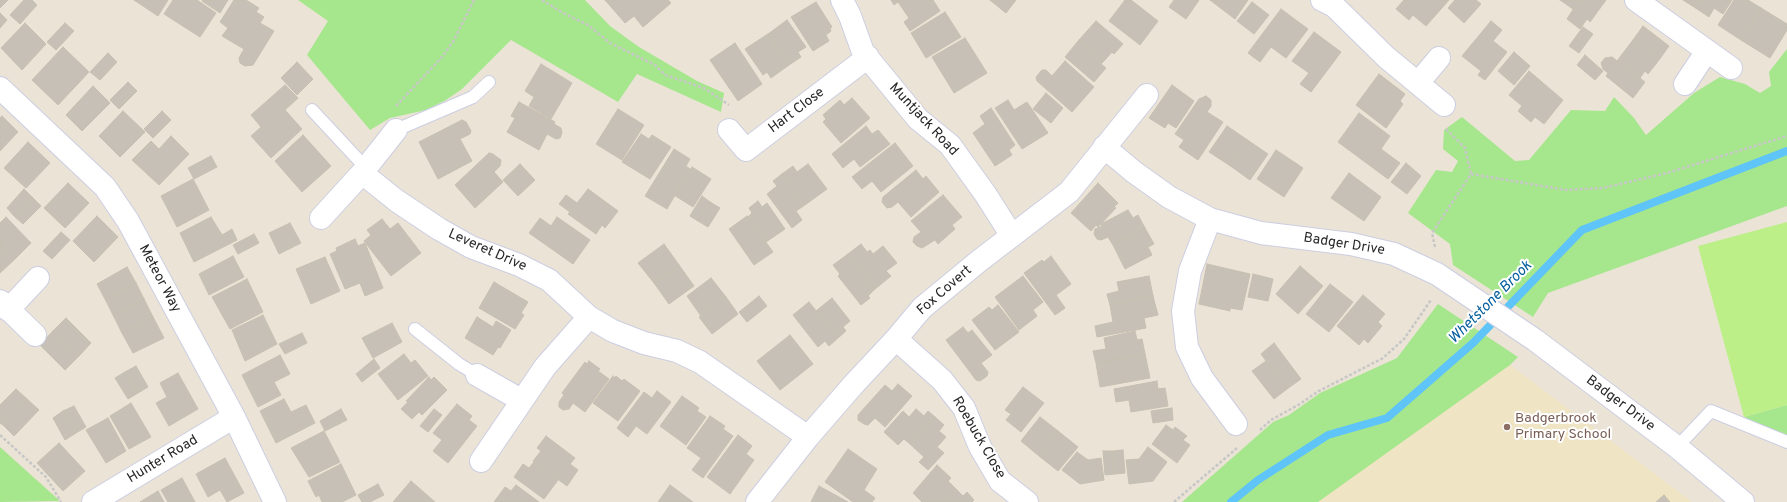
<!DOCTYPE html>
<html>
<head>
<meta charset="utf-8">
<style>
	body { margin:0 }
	canvas { display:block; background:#ebe3d6 }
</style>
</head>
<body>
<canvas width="1787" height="502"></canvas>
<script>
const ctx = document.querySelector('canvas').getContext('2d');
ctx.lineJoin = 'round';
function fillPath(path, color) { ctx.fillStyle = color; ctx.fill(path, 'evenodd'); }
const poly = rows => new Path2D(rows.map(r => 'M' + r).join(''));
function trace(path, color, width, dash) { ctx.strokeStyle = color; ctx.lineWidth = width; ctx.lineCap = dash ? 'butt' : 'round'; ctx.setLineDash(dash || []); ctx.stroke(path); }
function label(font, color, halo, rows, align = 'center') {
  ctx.font = font + ' Overpass,sans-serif'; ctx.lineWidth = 4; ctx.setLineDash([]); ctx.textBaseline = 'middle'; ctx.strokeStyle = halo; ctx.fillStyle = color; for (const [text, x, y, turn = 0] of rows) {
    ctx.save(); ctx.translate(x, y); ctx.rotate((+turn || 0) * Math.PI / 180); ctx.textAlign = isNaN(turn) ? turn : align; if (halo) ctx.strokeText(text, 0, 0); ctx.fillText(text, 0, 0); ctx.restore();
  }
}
const education = poly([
	[1510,365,1692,502,1318,502,1333,490]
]);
const green = poly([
	[298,0,585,0,610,26,639,47,697,81,724,93,721,112,637,74,618,102,511,40,462,89,446,100,426,110,390,118,370,130,307,55,328,21],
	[1787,49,1787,206,1548,293,1533,317,1453,265,1450,244,1408,213,1436,170,1452,172,1458,161,1443,149,1444,130,1462,117,1515,161,1529,160,1571,110,1605,111,1614,97,1634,118,1646,135,1694,93,1720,77,1745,84,1760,93,1771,86,1769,72],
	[1438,304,1518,357,1510,365,1318,502,1182,502,1273,422,1289,415,1320,393,1397,358],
	[1787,405,1787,442,1745,425,1744,417],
	[0,447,60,501,0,502]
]);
const pitch = poly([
	[1787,222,1787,405,1744,417,1698,246]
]);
const stream = poly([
	[1231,502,1258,480,1328,435,1387,418,1473,343,1582,230,1787,151]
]);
const building = poly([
	[0,0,8,0,0,8,0,0],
	[24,0,32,0,37,5,20,24,10,15,24,0],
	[134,0,168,0,158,16,134,0],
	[173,0,197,0,216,13,200,37,164,14,173,0],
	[203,0,228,0,220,13,202,1,203,0],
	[234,0,246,0,259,8,256,12,264,17,260,23,274,31,253,65,245,66,240,63,239,58,244,49,222,36,228,28,220,22,234,0],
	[605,0,668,0,671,3,643,27,634,16,625,23,605,0],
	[891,0,933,0,940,11,910,31,904,22,909,18,898,2,894,5,891,0],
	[990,0,1016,0,1006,13,990,0],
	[1125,0,1131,0,1158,21,1140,45,1109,21,1125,0],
	[1174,0,1199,0,1186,19,1169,7,1174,0],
	[1210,0,1248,0,1235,19,1210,0],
	[1404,0,1449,0,1426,26,1413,15,1409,20,1396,9,1404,0],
	[1455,0,1476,0,1481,4,1464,23,1448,8,1455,0],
	[1560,0,1579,0,1573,9,1560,0],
	[1579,0,1606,0,1590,22,1587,19,1580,29,1567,19,1579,0],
	[1683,0,1699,0,1694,7,1683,0],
	[1699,0,1732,0,1723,14,1714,8,1709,17,1694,7,1699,0],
	[1734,0,1748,0,1761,8,1741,40,1718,25,1734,0],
	[816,2,832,27,830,28,831,31,826,35,829,41,813,51,791,17,816,2],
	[1252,2,1269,15,1254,34,1237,21,1252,2],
	[1761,8,1787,24,1787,30,1770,58,1741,40,1761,8],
	[1281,9,1308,29,1286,58,1271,47,1260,62,1248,53,1281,9],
	[945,12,961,37,926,58,911,33,945,12],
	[0,13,7,20,0,28,0,13],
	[787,20,806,47,798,52,801,57,789,65,768,34,787,20],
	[1096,21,1123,44,1114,54,1112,52,1104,61,1079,40,1096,21],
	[1491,21,1502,30,1493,41,1507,52,1485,80,1478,75,1481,71,1462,56,1491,21],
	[25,23,46,44,22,70,1,48,25,23],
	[65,23,74,31,56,50,47,42,65,23],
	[1643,26,1669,46,1659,60,1633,40,1643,26],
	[1583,27,1593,34,1579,53,1569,46,1583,27],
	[1314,32,1341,52,1311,92,1300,84,1309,73,1292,61,1314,32],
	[768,34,789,65,771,78,767,72,763,75,745,49,768,34],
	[965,38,987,73,954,93,932,57,965,38],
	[1079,40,1104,61,1101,64,1106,68,1094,82,1065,57,1079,40],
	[1633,40,1659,60,1648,74,1645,71,1640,78,1617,61,1633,40],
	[735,43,762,84,738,101,710,60,735,43],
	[63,47,89,72,58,105,32,80,63,47],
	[1514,52,1530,66,1514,85,1498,71,1514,52],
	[108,53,117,62,100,80,90,72,108,53],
	[1585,55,1603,71,1595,80,1577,65,1585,55],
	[1612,57,1645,82,1633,98,1606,76,1608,73,1603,69,1601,63,1605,58,1612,57],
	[1065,61,1094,87,1072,112,1037,81,1036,77,1042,70,1046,70,1052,76,1065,61],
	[297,62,313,79,297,95,281,78,297,62],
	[541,64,572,83,551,119,529,106,534,97,525,91,541,64],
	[1529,71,1563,100,1544,124,1535,117,1531,122,1518,111,1522,106,1509,95,1529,71],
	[1379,74,1405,94,1400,101,1403,104,1386,128,1356,105,1379,74],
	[128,82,137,91,119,109,110,100,128,82],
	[285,85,298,98,285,110,302,129,271,158,251,136,261,127,251,115,285,85],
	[1172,85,1194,101,1176,128,1168,123,1165,128,1149,118,1172,85],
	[93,86,110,103,82,131,66,115,93,86],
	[1046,93,1063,108,1051,123,1033,109,1046,93],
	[1206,96,1211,100,1211,106,1207,112,1223,122,1198,160,1179,147,1184,140,1175,134,1199,99,1206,96],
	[852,98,870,118,841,143,823,122,826,119,823,115,840,100,844,105,852,98],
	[1008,100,1014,110,1027,102,1048,133,1022,149,995,108,1008,100],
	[519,102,555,122,554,124,561,128,562,133,560,138,556,139,547,134,539,150,507,132,515,118,511,116,519,102],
	[991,108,1015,145,1009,150,1012,155,995,166,973,133,985,124,980,116,991,108],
	[618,109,644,125,622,160,596,144,618,109],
	[123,111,145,132,120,157,99,136,123,111],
	[162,111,171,120,153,138,144,129,162,111],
	[1359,113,1390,136,1381,149,1400,163,1388,179,1338,142,1359,113],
	[2,116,18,132,0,151,0,118,2,116],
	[462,120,466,122,471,131,470,134,460,139,472,161,438,179,419,142,462,120],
	[866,126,872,134,878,130,890,144,860,167,854,159,843,168,832,154,866,126],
	[1227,126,1246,139,1229,165,1209,152,1227,126],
	[641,134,649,139,652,135,671,147,650,179,622,162,641,134],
	[303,135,331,166,302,192,275,161,303,135],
	[171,136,189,154,159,185,132,160,151,141,159,149,171,136],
	[1246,139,1268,154,1250,180,1229,165,1246,139],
	[28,142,50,163,26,188,4,168,28,142],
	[895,143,913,166,881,192,872,181,862,189,852,177,895,143],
	[674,149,690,159,686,166,690,169,667,209,645,196,674,149],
	[1276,150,1303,168,1284,197,1257,179,1276,150],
	[489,153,493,154,501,160,500,166,494,172,503,182,475,208,455,185,489,153],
	[211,156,217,167,194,179,188,168,211,156],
	[1406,163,1421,176,1407,194,1391,182,1406,163],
	[520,164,535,180,518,196,503,180,520,164],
	[808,164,827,189,805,205,782,174,793,166,797,172,808,164],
	[692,167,711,179,693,207,674,195,692,167],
	[916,170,923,179,926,176,939,192,911,217,898,202,892,207,887,208,882,202,883,197,916,170],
	[1349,173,1381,197,1364,221,1331,198,1349,173],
	[782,174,805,205,796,211,802,220,792,228,767,194,777,186,773,181,782,174],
	[193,179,209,210,177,227,161,196,193,179],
	[68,183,89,203,65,228,44,208,68,183],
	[1098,183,1118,203,1114,207,1116,208,1098,227,1096,225,1091,231,1071,213,1098,183],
	[24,189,32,197,14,216,7,208,24,189],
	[588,189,618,211,605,228,602,225,596,234,568,214,570,212,559,204,566,195,577,203,588,189],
	[943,195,962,217,952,225,955,229,938,244,935,240,922,248,917,246,913,242,914,237,921,232,911,221,943,195],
	[702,196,710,202,698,221,690,216,702,196],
	[32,197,41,206,23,224,14,216,32,197],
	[758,201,762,207,767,203,785,229,766,242,748,217,752,213,749,208,758,201],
	[710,202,720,208,708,227,698,221,710,202],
	[1128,210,1133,218,1138,215,1145,228,1113,245,1108,237,1101,240,1097,239,1094,234,1095,229,1102,226,1101,224,1128,210],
	[97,216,118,237,94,262,73,241,97,216],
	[747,216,773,252,754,265,729,229,747,216],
	[6,217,31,243,15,259,0,243,0,223,6,217],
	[211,217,222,235,232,229,237,240,194,262,180,233,211,217],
	[557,217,590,240,573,264,529,233,540,218,551,226,557,217],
	[382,219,390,229,398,223,421,253,391,276,364,241,371,235,367,230,382,219],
	[290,223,301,243,279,254,269,233,290,223],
	[1145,228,1154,244,1148,247,1152,255,1125,269,1113,245,1145,228],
	[61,232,70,240,52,259,43,251,61,232],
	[254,234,259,243,238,254,233,245,254,234],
	[355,239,358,246,365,243,383,288,365,296,360,283,345,289,330,254,337,251,336,248,355,239],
	[0,243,15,259,0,273,0,243],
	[664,244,679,265,654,283,638,263,664,244],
	[861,244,867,252,870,250,873,254,883,246,897,263,886,271,891,276,875,289,848,254,861,244],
	[848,254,875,289,868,296,870,298,861,305,838,276,840,274,833,265,848,254],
	[233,256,244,277,209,295,199,274,233,256],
	[1051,256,1071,284,1056,295,1065,308,1055,315,1024,273,1042,260,1044,262,1051,256],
	[325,257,340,291,311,304,296,269,325,257],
	[1207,264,1250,274,1242,310,1230,308,1230,311,1199,304,1207,264],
	[679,265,694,286,669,304,654,283,679,265],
	[1300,266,1323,286,1298,314,1276,294,1300,266],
	[127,267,136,283,105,299,97,284,127,267],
	[1253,274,1273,279,1268,301,1248,297,1253,274],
	[1023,276,1043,302,1033,310,1037,316,1019,330,995,297,1023,276],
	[1149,276,1153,296,1110,305,1107,294,1119,291,1117,282,1149,276],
	[711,278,726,297,701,316,687,296,711,278],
	[247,279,263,312,230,329,212,297,247,279],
	[494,282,528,302,521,313,524,315,515,329,479,308,494,282],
	[136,283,144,299,113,315,105,299,136,283],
	[1330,284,1353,302,1329,332,1306,314,1330,284],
	[1363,295,1385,314,1378,322,1382,326,1368,343,1364,339,1359,345,1337,326,1363,295],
	[759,296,767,306,747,322,739,312,759,296],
	[1153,296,1158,315,1144,318,1146,328,1097,337,1095,326,1113,322,1110,305,1153,296],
	[726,297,738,314,712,334,699,317,726,297],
	[832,298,850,321,843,327,846,331,838,338,816,311,832,298],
	[144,299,153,317,122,333,113,315,144,299],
	[809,302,838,338,829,346,825,341,818,347,793,315,809,302],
	[998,305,1019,332,995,350,972,320,989,307,992,310,998,305],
	[263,315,277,344,245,361,232,330,263,315],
	[153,317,164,338,133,353,122,333,153,317],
	[477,317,493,327,496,321,511,330,500,348,498,347,493,355,465,338,477,317],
	[66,318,91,343,79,356,53,331,66,318],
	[392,323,402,342,373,358,362,338,392,323],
	[963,327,968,333,972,330,992,355,981,363,988,372,987,376,980,381,976,380,946,340,963,327],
	[53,331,79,356,65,370,40,345,53,331],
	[1135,331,1137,340,1142,339,1145,354,1096,363,1093,351,1106,349,1104,338,1135,331],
	[302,333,307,343,285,354,279,344,302,333],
	[790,335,813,364,780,390,757,361,790,335],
	[1274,343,1301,379,1287,389,1261,354,1274,343],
	[404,354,411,363,415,360,428,376,398,400,378,374,404,354],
	[1145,354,1150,378,1100,387,1096,363,1145,354],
	[280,355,290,374,274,382,281,395,258,407,242,375,280,355],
	[374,359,380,368,362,382,356,374,374,359],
	[589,361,600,369,598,371,609,379,585,412,573,403,569,409,563,410,559,407,559,402,564,395,562,393,585,362,587,364,589,361],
	[1266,361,1287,389,1274,399,1252,371,1266,361],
	[136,366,148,387,138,393,125,372,136,366],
	[125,372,138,393,128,399,115,378,125,372],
	[178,373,198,409,169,426,156,403,167,397,160,383,178,373],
	[613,376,614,378,616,376,622,381,624,379,640,391,618,421,593,403,613,376],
	[429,377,431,380,434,377,447,390,422,415,419,412,412,419,401,409,408,402,406,401,429,377],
	[1157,381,1158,389,1165,388,1168,406,1131,412,1129,400,1116,402,1114,389,1157,381],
	[898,384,912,396,885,427,875,418,868,425,864,424,858,420,858,415,885,385,892,391,898,384],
	[1023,387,1044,403,1021,432,1006,420,1011,414,1005,410,1023,387],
	[16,389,27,399,3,425,0,423,0,405,16,389],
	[657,391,671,402,647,434,636,426,628,437,617,428,644,392,652,398,657,391],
	[682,396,699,408,697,411,706,417,686,445,660,426,682,396],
	[27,399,39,410,14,436,3,425,27,399],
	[284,399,291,412,306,405,315,423,276,443,260,411,284,399],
	[131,403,151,437,129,449,110,416,131,403],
	[457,404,472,416,469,420,477,426,448,463,433,451,442,440,433,433,457,404],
	[74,406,86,427,76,433,63,411,74,406],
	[1172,408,1173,420,1153,423,1151,411,1172,408],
	[341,409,347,420,325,431,320,421,341,409],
	[434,409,442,415,428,432,420,426,434,409],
	[916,409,924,416,928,411,935,417,910,444,904,439,898,445,884,432,903,411,909,417,916,409],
	[63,411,76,433,65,440,53,418,63,411],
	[710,416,725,426,723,429,733,436,703,478,692,470,701,458,687,448,710,416],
	[935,417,944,425,939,431,946,437,937,447,944,453,928,470,919,462,924,457,910,444,935,417],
	[1040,417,1058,431,1039,456,1021,441,1040,417],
	[108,418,126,451,106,463,86,430,108,418],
	[1166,425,1173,430,1175,427,1187,436,1183,440,1190,445,1177,463,1152,444,1166,425],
	[324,431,340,462,309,477,291,448,324,431],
	[1058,431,1078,447,1058,471,1039,456,1058,431],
	[738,435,752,446,746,454,754,460,730,494,707,477,738,435],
	[546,436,575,458,570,464,578,470,567,486,533,461,541,451,537,448,546,436],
	[59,443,85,471,63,491,37,463,59,443],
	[1148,447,1167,462,1153,481,1129,484,1126,460,1139,459,1148,447],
	[848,449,877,469,864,490,875,498,872,502,853,502,825,482,848,449],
	[1123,450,1125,473,1115,474,1113,451,1123,450],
	[1103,451,1113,451,1115,474,1105,475,1103,451],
	[1077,452,1088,460,1101,458,1104,480,1080,484,1062,470,1077,452],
	[225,458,244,493,227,502,220,490,208,497,196,474,225,458],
	[534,462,558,480,544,499,514,477,523,464,529,468,534,462],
	[341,464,356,495,342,502,322,502,319,495,316,497,308,481,341,464],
	[937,465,951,478,948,481,957,490,946,502,922,502,913,493,937,465],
	[182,478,195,502,168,502,161,490,182,478],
	[411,481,435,502,393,502,411,481],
	[378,484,384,495,370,502,362,502,358,495,378,484],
	[516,485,539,502,494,502,505,487,511,491,516,485],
	[670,485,693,502,658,502,670,485],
	[819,486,848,502,811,502,819,486],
	[957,490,963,496,967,492,974,500,972,502,946,502,957,490],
	[158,491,164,502,140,502,158,491],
	[1664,495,1670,502,1656,502,1664,495]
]);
const path = poly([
	[542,0,563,13,588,25,610,43,655,65,665,75,704,88,729,105],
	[396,106,443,56,454,40,474,0],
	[1446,129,1465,148,1471,174],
	[1435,247,1432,233,1471,174,1566,190,1603,188,1667,173,1787,136],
	[1260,430,1271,420,1300,404,1317,392,1383,358,1404,339,1431,300],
	[0,435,46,477,61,502],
	[1174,502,1237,448]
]);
const service = poly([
	[312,110,366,168],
	[396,130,473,97,489,82],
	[415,329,459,364,477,375],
	[1677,447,1711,411,1787,442]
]);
const minor = poly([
	[842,0,850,16,863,52,918,119,950,145,986,195,1012,236],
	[1322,0,1334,6,1386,57,1444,105],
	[1636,0,1731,68],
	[1418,83,1439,58],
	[1685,84,1707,51],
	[0,88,105,187,128,221,234,417,275,502],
	[396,130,362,173,397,201,439,229,471,247,519,265,549,280,589,317,613,331,644,343,677,351,700,362,808,437],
	[729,130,746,150,868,57],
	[1104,147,1134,172,1169,197,1210,219,1261,233,1351,244,1394,254,1437,274,1535,340,1677,447,1743,502],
	[321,218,362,173],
	[1210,219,1190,271,1183,311,1187,347,1202,378,1236,424],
	[0,301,35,335],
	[8,310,38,278],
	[896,339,942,380,964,408,980,447,1000,481,1027,502],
	[477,375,521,400],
	[481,461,545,367,589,317],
	[93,502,234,417],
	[757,502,808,437,854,384,896,339,922,308,979,261,1069,192,1147,95]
]);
const markers = [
	[1507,427,4,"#8d6e63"]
];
const streetNames = [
	["Hart Close",797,111,-37],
	["Muntjack Road",923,120,47],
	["Badger Drive",1344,245,9],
	["Leveret Drive",487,251,24],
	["Meteor Way",159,279,62],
	["Fox Covert",945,291,-41],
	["Badger Drive",1620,404,37],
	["Roebuck Close",978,438,60],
	["Hunter Road",163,460,-31]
];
const educationNames = [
	["Badgerbrook",1515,419],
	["Primary School",1515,435]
];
const waterNames = [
	["Whetstone Brook",1491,303,-45]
];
fillPath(education, '#efe4c4');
fillPath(green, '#a6e78d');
fillPath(pitch, '#bcef88');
trace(stream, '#5fc4f7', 8);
fillPath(building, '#c6c0b7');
trace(building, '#c6c0b0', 1);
trace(service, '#cccee2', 14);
trace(minor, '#cccee2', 24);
trace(path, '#c7c7c7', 2.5, [3, 2]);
trace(service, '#fff', 12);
trace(minor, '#fff', 22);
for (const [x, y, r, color] of markers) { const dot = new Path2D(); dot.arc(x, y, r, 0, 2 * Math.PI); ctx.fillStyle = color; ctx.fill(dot); trace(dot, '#fff', 1.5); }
label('14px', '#272727', '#fff', streetNames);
label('14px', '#785e54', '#fff', educationNames, 'left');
label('italic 15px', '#045e9e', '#fff', waterNames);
</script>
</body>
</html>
